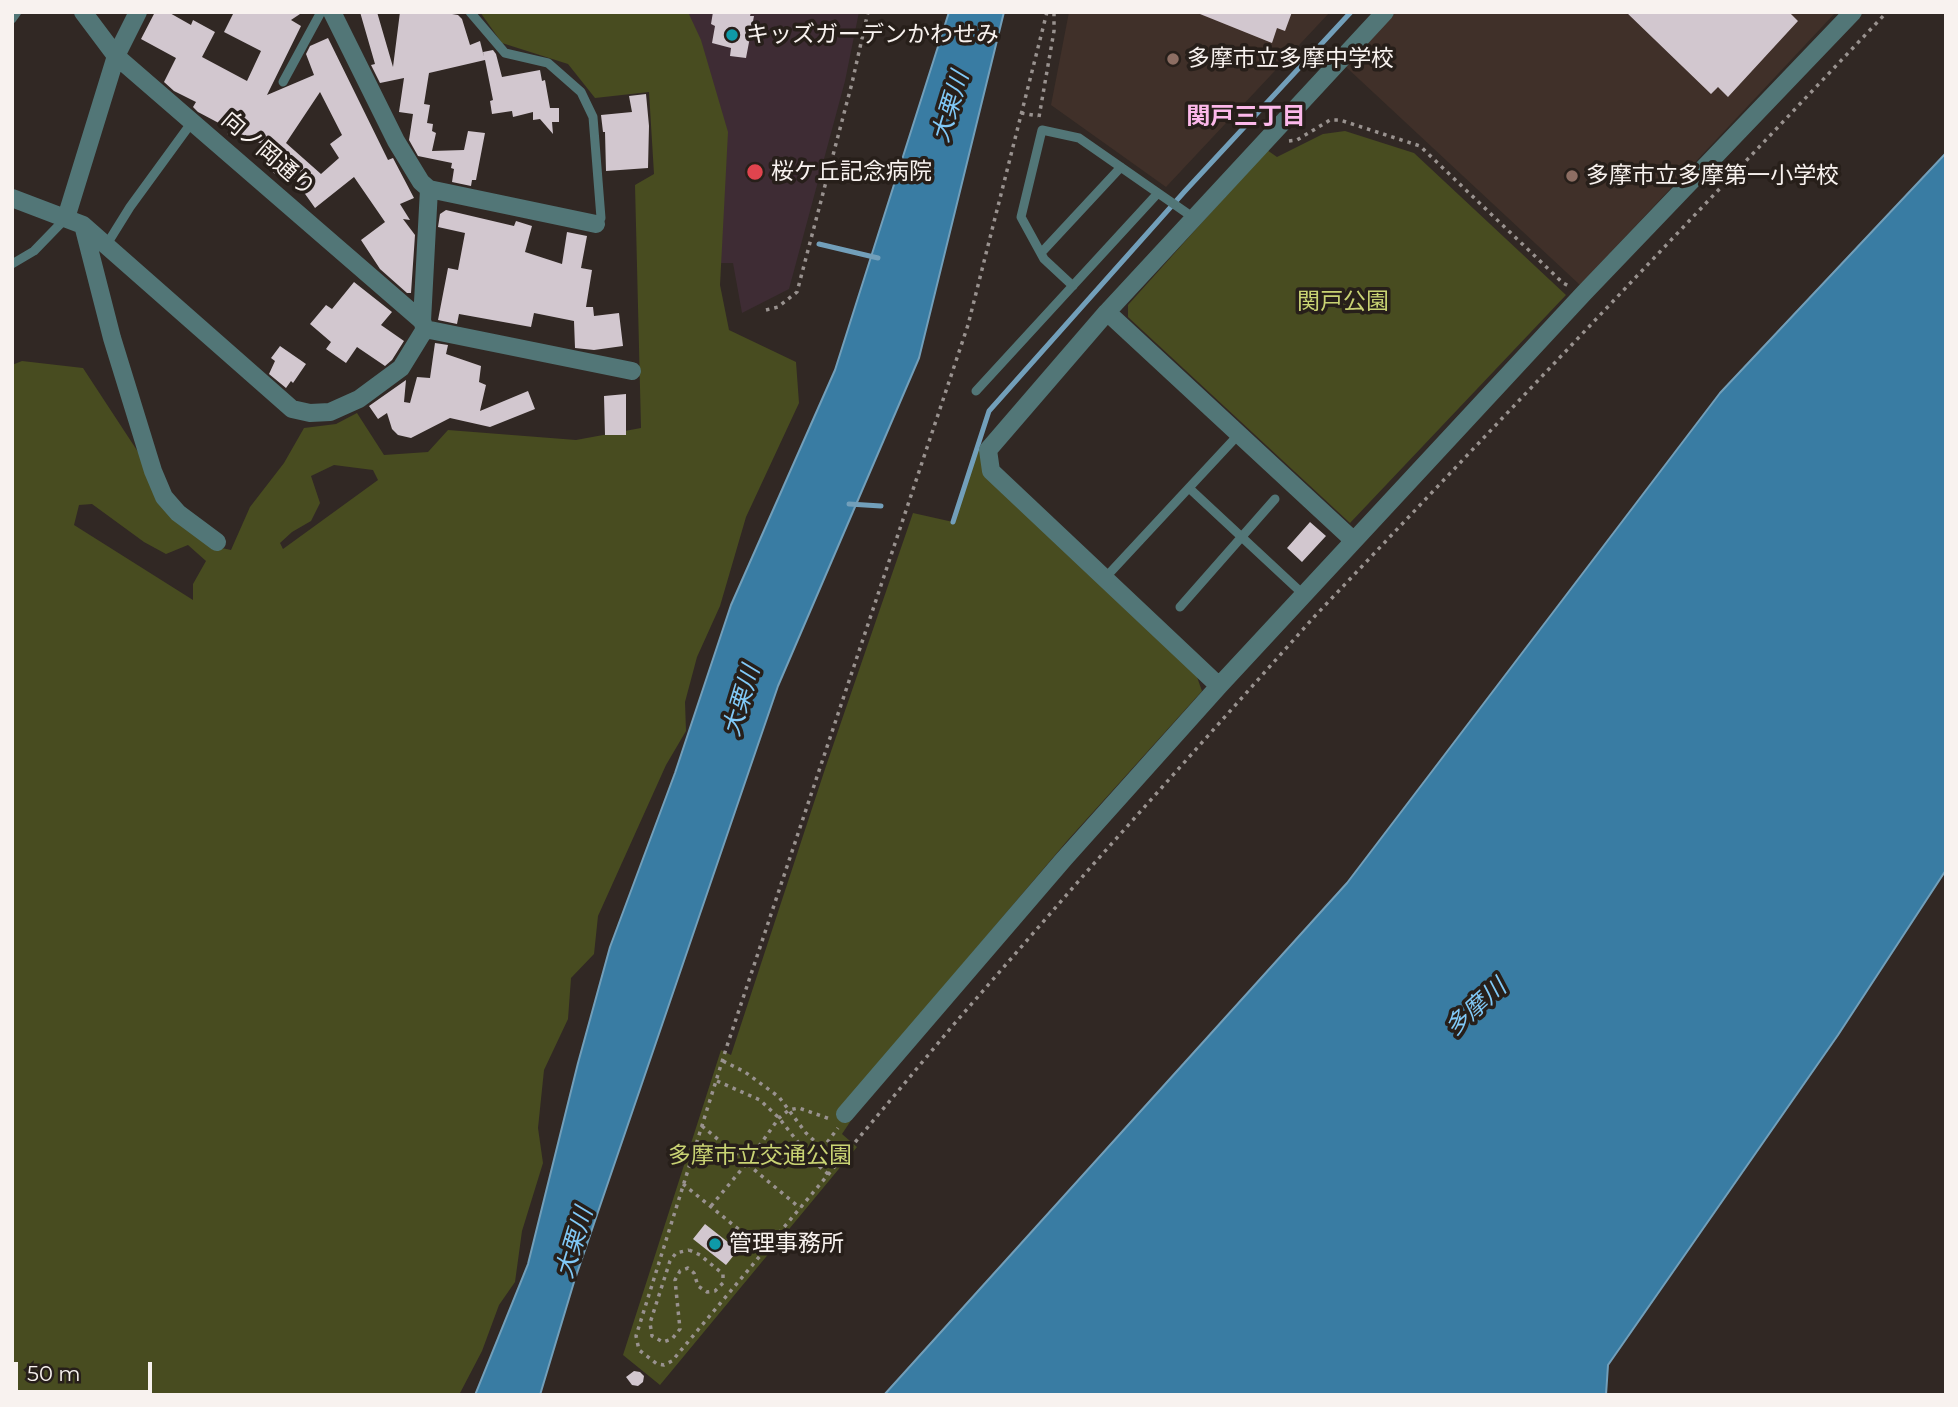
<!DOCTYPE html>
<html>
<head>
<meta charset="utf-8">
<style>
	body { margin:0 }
	#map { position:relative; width:1958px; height:1407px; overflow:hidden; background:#312824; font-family:Montserrat,sans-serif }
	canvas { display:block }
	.frame { position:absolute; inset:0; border:14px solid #f8f2ef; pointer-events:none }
	.scale { position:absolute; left:14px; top:1362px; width:138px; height:32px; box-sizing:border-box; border:4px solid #f8f2ef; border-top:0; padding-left:9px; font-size:21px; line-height:24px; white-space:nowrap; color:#f8f2ef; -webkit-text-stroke:5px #271f1a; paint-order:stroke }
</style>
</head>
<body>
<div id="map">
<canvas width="1958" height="1407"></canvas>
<div class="frame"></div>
<div class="scale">50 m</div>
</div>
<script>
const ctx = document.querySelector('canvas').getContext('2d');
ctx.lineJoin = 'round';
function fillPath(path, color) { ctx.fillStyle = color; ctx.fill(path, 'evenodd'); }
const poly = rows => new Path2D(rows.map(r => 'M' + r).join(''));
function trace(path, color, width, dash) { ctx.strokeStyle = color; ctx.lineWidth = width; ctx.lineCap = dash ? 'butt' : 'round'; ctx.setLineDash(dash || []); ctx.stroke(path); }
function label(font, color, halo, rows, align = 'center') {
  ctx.font = font + ' Montserrat,"Noto Sans JP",sans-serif'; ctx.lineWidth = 7; ctx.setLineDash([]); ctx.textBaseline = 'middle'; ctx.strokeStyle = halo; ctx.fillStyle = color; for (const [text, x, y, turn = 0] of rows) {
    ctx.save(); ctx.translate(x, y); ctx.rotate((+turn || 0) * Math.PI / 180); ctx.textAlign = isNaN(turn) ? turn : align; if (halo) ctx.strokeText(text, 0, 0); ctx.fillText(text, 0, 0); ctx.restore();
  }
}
const built = poly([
	[1069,12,1330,12,1166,187,1051,105],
	[1396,12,1836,12,1580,285,1345,66]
]);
const medical = poly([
	[655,12,859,12,845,81,789,289,742,313,733,263,699,263]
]);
const green = poly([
	[480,12,688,12,701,40,728,132,720,285,729,330,796,362,799,403,746,517,720,606,697,657,685,702,686,731,666,765,598,916,594,954,571,978,568,1019,544,1070,538,1128,543,1163,522,1231,515,1282,499,1305,482,1351,459,1395,12,1395,12,365,22,361,83,368,144,461,217,547,231,550,250,507,284,463,304,428,336,424,357,413,384,455,428,452,448,430,576,440,641,428,635,185,654,174,649,92,595,98,568,64,502,43],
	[334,465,373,470,378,480,283,549,280,543,292,532,311,521,320,503,311,476],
	[92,504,144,542,166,554,188,545,206,561,193,584,193,600,74,525,79,505],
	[1345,131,1414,153,1566,295,1350,523,1128,317,1128,305,1267,150,1277,157,1323,134],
	[977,447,988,450,991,471,1197,677,1202,691,1067,841,839,1110,852,1119,842,1134,857,1147,660,1385,623,1355,721,1050,731,1055,826,766,913,513,953,522]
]);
const water = poly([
	[949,12,1004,12,919,358,778,686,574,1282,540,1395,475,1395,528,1264,578,1063,610,947,675,773,731,605,835,370,949,12],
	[1946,153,1946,870,1838,1035,1608,1365,1606,1395,884,1395,1347,883,1720,393,1946,153]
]);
const stream = poly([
	[819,244,878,258],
	[849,504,881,506],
	[953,522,989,411,1185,191,1351,12]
]);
const building = poly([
	[155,12,168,12,191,25,193,20,215,32,202,57,247,81,261,51,224,32,234,12,303,12,291,20,301,26,267,95,314,75,306,54,310,46,328,38,388,160,393,158,414,198,400,204,410,220,403,219,415,235,411,293,407,293,380,269,361,240,385,222,354,177,315,208,291,174,284,182,266,166,278,153,245,135,242,140,227,134,230,129,198,112,193,107,196,102,174,91,164,82,176,58,141,39],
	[320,92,342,135,330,144,339,158,321,174,286,143],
	[360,12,377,12,393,67,400,12,440,12,458,15,462,19,470,45,480,41,484,57,483,52,493,50,496,54,502,77,540,70,542,81,545,80,550,108,559,108,559,122,552,122,553,134,540,119,533,120,533,112,513,117,512,111,492,114,490,101,493,100,485,60,429,73,424,104,430,105,427,123,433,124,432,131,436,133,432,151,464,150,468,131,485,133,476,180,472,180,471,186,452,182,454,169,451,168,452,163,418,156,409,140,413,114,399,112,404,78,380,83,371,65,375,64],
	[713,12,751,12,750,16,754,16,746,58,730,56,731,48,712,43,715,26,711,24],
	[1195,12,1292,12,1285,31,1277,28,1272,43],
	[1626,12,1789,12,1798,21,1728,97,1718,87,1711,94],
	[646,94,649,126,648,168,606,171,605,132,603,132,601,115,632,112,629,96],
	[446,210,514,226,516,221,532,226,525,252,562,264,567,232,587,236,581,268,592,270,586,307,593,307,594,316,619,313,623,346,594,350,575,348,574,321,534,313,531,327,459,314,457,324,438,320,448,268,458,270,465,233,438,227,440,214],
	[354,282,392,312,381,325,404,341,392,360,385,366,357,347,346,363,326,349,331,342,310,324,326,305,332,309],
	[435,343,448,345,446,354,481,366,479,382,486,385,480,411,528,391,535,409,490,427,450,418,411,438,398,435,392,429,387,413,378,419,369,406,406,380,404,402,410,403,417,377,430,378],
	[280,346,306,364,293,383,291,381,286,388,269,374,275,361,271,358],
	[626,394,626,435,605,435,604,396],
	[1310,522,1326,536,1302,562,1287,548],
	[705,1224,738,1250,726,1265,693,1239],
	[634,1371,640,1372,644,1376,643,1382,638,1386,632,1385,626,1377]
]);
const path = poly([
	[1047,12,968,325,726,1049,636,1336,639,1350,657,1364,664,1365,672,1361,955,1023,1090,868,1314,617,1887,12],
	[1021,113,1038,116],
	[1039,117,1054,31,1054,12],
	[1289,141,1297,140,1330,120,1340,120,1420,146,1563,283,1569,286],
	[766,310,778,307,797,292,852,83,868,12],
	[723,1061,745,1072,779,1097,806,1133,837,1162],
	[717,1081,760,1100,779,1118,812,1160,828,1174],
	[702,1126,800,1208],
	[822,1149,838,1128],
	[683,1184,764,1250],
	[711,1206,747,1163,779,1118,789,1110,799,1108,830,1119],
	[689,1250,700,1255,723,1274,723,1283,715,1291,707,1292,698,1286,694,1273,688,1268,680,1271,675,1280,680,1329,672,1339,663,1342,652,1336,650,1323,670,1261,676,1253,689,1250]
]);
const lane = poly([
	[470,12,505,53,548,63,581,92,593,117,601,218,596,224],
	[12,19,17,12],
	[283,82,321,12],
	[107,244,130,207,192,122],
	[1041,253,1121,167],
	[12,264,34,251,66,218],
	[1073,286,1044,259,1021,217,1042,130,1079,138,1158,193],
	[976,391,1158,193,1194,218],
	[1189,488,1304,595],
	[1105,578,1239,434],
	[1180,607,1275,499]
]);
const street = poly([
	[83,12,116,56,422,321,425,329],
	[332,12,396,141,421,182,429,189,596,224],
	[12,198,83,225,292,409,310,413,330,412,359,399,401,368,425,329],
	[66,218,116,56,138,12],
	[83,225,112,338,153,471,164,497,178,513,217,542],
	[1107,312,1353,540],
	[422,321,429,189],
	[425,329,632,371],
	[1219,686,991,471,988,450,1107,312,1385,12],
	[845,1114,1064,859,1219,686,1584,293,1853,12]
]);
const markers = [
	[732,35,7,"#0f9aa8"],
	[1173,59,7,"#8d6e63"],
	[755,172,9,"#e0444e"],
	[1572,176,7,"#8d6e63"],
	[715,1244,7,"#0f9aa8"]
];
const poiNames = [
	["キッズガーデンかわせみ",746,35],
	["多摩市立多摩中学校",1187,59],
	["桜ケ丘記念病院",771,172],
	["多摩市立多摩第一小学校",1586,176],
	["管理事務所",729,1244]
];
const streetNames = [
	["向ノ岡通り",268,154,41]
];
const parkNames = [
	["関戸公園",1343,302],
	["多摩市立交通公園",760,1156]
];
const waterNames = [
	["大栗川",951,107,-73],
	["大栗川",742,701,-73],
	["多摩川",1476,1008,-42],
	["大栗川",575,1243,-73]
];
const neighbourhoodNames = [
	["関戸三丁目",1246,117]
];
fillPath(built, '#403029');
fillPath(medical, '#3e2c34');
fillPath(green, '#484c20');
fillPath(water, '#397ca3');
trace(water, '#729fba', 2);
trace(stream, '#729fba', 5);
fillPath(building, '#d2c7cf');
trace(path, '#99928f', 3.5, [3.5, 5]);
trace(lane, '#527677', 9);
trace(street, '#527677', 18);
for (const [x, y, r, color] of markers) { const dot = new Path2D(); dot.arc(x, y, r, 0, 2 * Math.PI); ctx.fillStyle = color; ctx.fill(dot); trace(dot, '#271f1a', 2.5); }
label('23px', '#f8f2ef', '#271f1a', poiNames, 'left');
label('23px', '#f8f2ef', '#271f1a', streetNames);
label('23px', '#c9d373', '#271f1a', parkNames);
label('italic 24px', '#81c9f7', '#271f1a', waterNames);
label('bold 24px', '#fcb8ea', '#271f1a', neighbourhoodNames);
</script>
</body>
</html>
